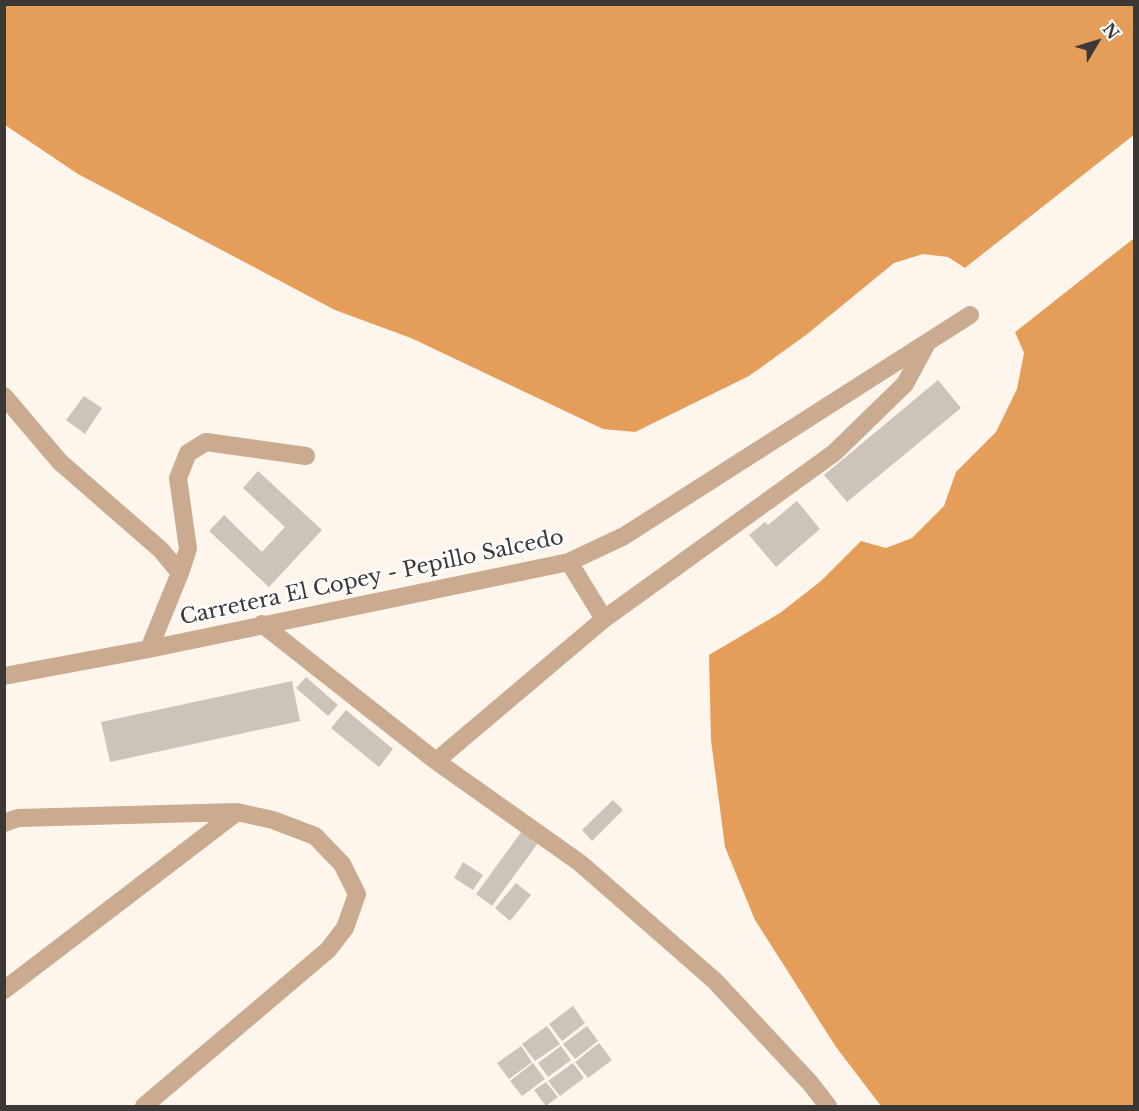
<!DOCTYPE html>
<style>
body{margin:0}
#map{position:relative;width:1139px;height:1111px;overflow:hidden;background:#fef5ed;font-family:"Libre Baskerville",serif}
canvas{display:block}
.frame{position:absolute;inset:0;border:6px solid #3c3835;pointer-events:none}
.north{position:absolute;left:1067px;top:12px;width:60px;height:60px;-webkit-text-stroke:4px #fff;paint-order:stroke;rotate:52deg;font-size:16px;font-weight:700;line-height:24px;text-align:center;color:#3c3835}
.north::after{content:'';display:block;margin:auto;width:21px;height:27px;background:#3c3835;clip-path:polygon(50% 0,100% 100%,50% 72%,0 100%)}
</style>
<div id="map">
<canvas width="1139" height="1111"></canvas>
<div class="frame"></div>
<div class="north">N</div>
</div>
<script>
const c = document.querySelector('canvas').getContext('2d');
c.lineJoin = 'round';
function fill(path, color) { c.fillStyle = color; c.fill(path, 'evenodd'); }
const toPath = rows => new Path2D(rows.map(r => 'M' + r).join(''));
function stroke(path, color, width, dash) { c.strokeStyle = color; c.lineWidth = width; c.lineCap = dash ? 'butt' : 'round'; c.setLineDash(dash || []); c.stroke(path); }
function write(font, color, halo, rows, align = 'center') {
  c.font = font + ' "Libre Baskerville",serif'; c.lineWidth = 4.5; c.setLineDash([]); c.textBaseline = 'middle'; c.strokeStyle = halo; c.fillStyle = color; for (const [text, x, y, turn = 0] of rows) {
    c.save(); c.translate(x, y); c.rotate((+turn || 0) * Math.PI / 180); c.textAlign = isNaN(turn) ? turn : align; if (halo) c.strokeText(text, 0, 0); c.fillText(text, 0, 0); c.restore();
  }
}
const water = toPath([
 [4,5,1134,5,1134,135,965,268,948,257,923,254,894,263,806,335,749,376,635,432,603,429,411,338,335,310,78,174,5,125],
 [1134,238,1134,1106,881,1106,836,1047,755,920,725,847,711,740,709,655,780,613,821,581,861,541,886,548,912,538,944,506,956,472,996,432,1017,389,1024,353,1015,332]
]);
const pier = toPath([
 [1134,135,1134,139,967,270,965,268],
 [1134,235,1134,238,1015,332,1013,329]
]);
const building = toPath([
 [938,380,961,408,847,502,824,475],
 [84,396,102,408,85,434,66,420],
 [258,471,322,530,269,587,209,531,224,515,262,552,285,527,243,488],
 [797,501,820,529,776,567,749,535,765,522,768,525],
 [306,677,338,705,328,716,296,688],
 [292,681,300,721,110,762,101,722],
 [346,710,393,749,379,767,331,728],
 [613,800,623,810,592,841,582,830],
 [522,831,538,843,492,906,476,894],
 [463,862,483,875,473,890,454,878],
 [516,883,531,895,510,921,495,908],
 [573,1006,585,1023,562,1041,549,1024],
 [547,1026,560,1044,535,1061,522,1044],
 [587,1026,598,1041,575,1059,563,1044],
 [599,1043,612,1060,588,1078,575,1062],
 [521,1046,532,1062,509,1079,497,1063],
 [561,1046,571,1060,548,1077,538,1063],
 [533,1063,545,1079,522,1096,510,1081],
 [573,1063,584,1078,560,1096,548,1081],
 [546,1082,558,1097,546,1106,534,1090]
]);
const minor = toPath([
 [4,396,60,462,161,550,180,573,149,649],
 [569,562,604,619],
 [180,573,188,549,178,478,188,453,206,442,306,456],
 [262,624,436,761,580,863,715,981,811,1084,828,1106],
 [4,676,149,649,569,562,624,536,970,315],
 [436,761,604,619,834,453,905,384,926,345],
 [4,823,18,818,237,812],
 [4,990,237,812,273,820,315,836,342,864,357,894,345,928,328,950,144,1106]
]);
const streetNames = [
 ["Carretera El Copey - Pepillo Salcedo",372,578,-12]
];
fill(water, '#e59e59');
fill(pier, '#fef5ed');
fill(building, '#ccc3bb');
stroke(minor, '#cbab8f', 18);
write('21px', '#3c3835', '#fff', streetNames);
</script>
